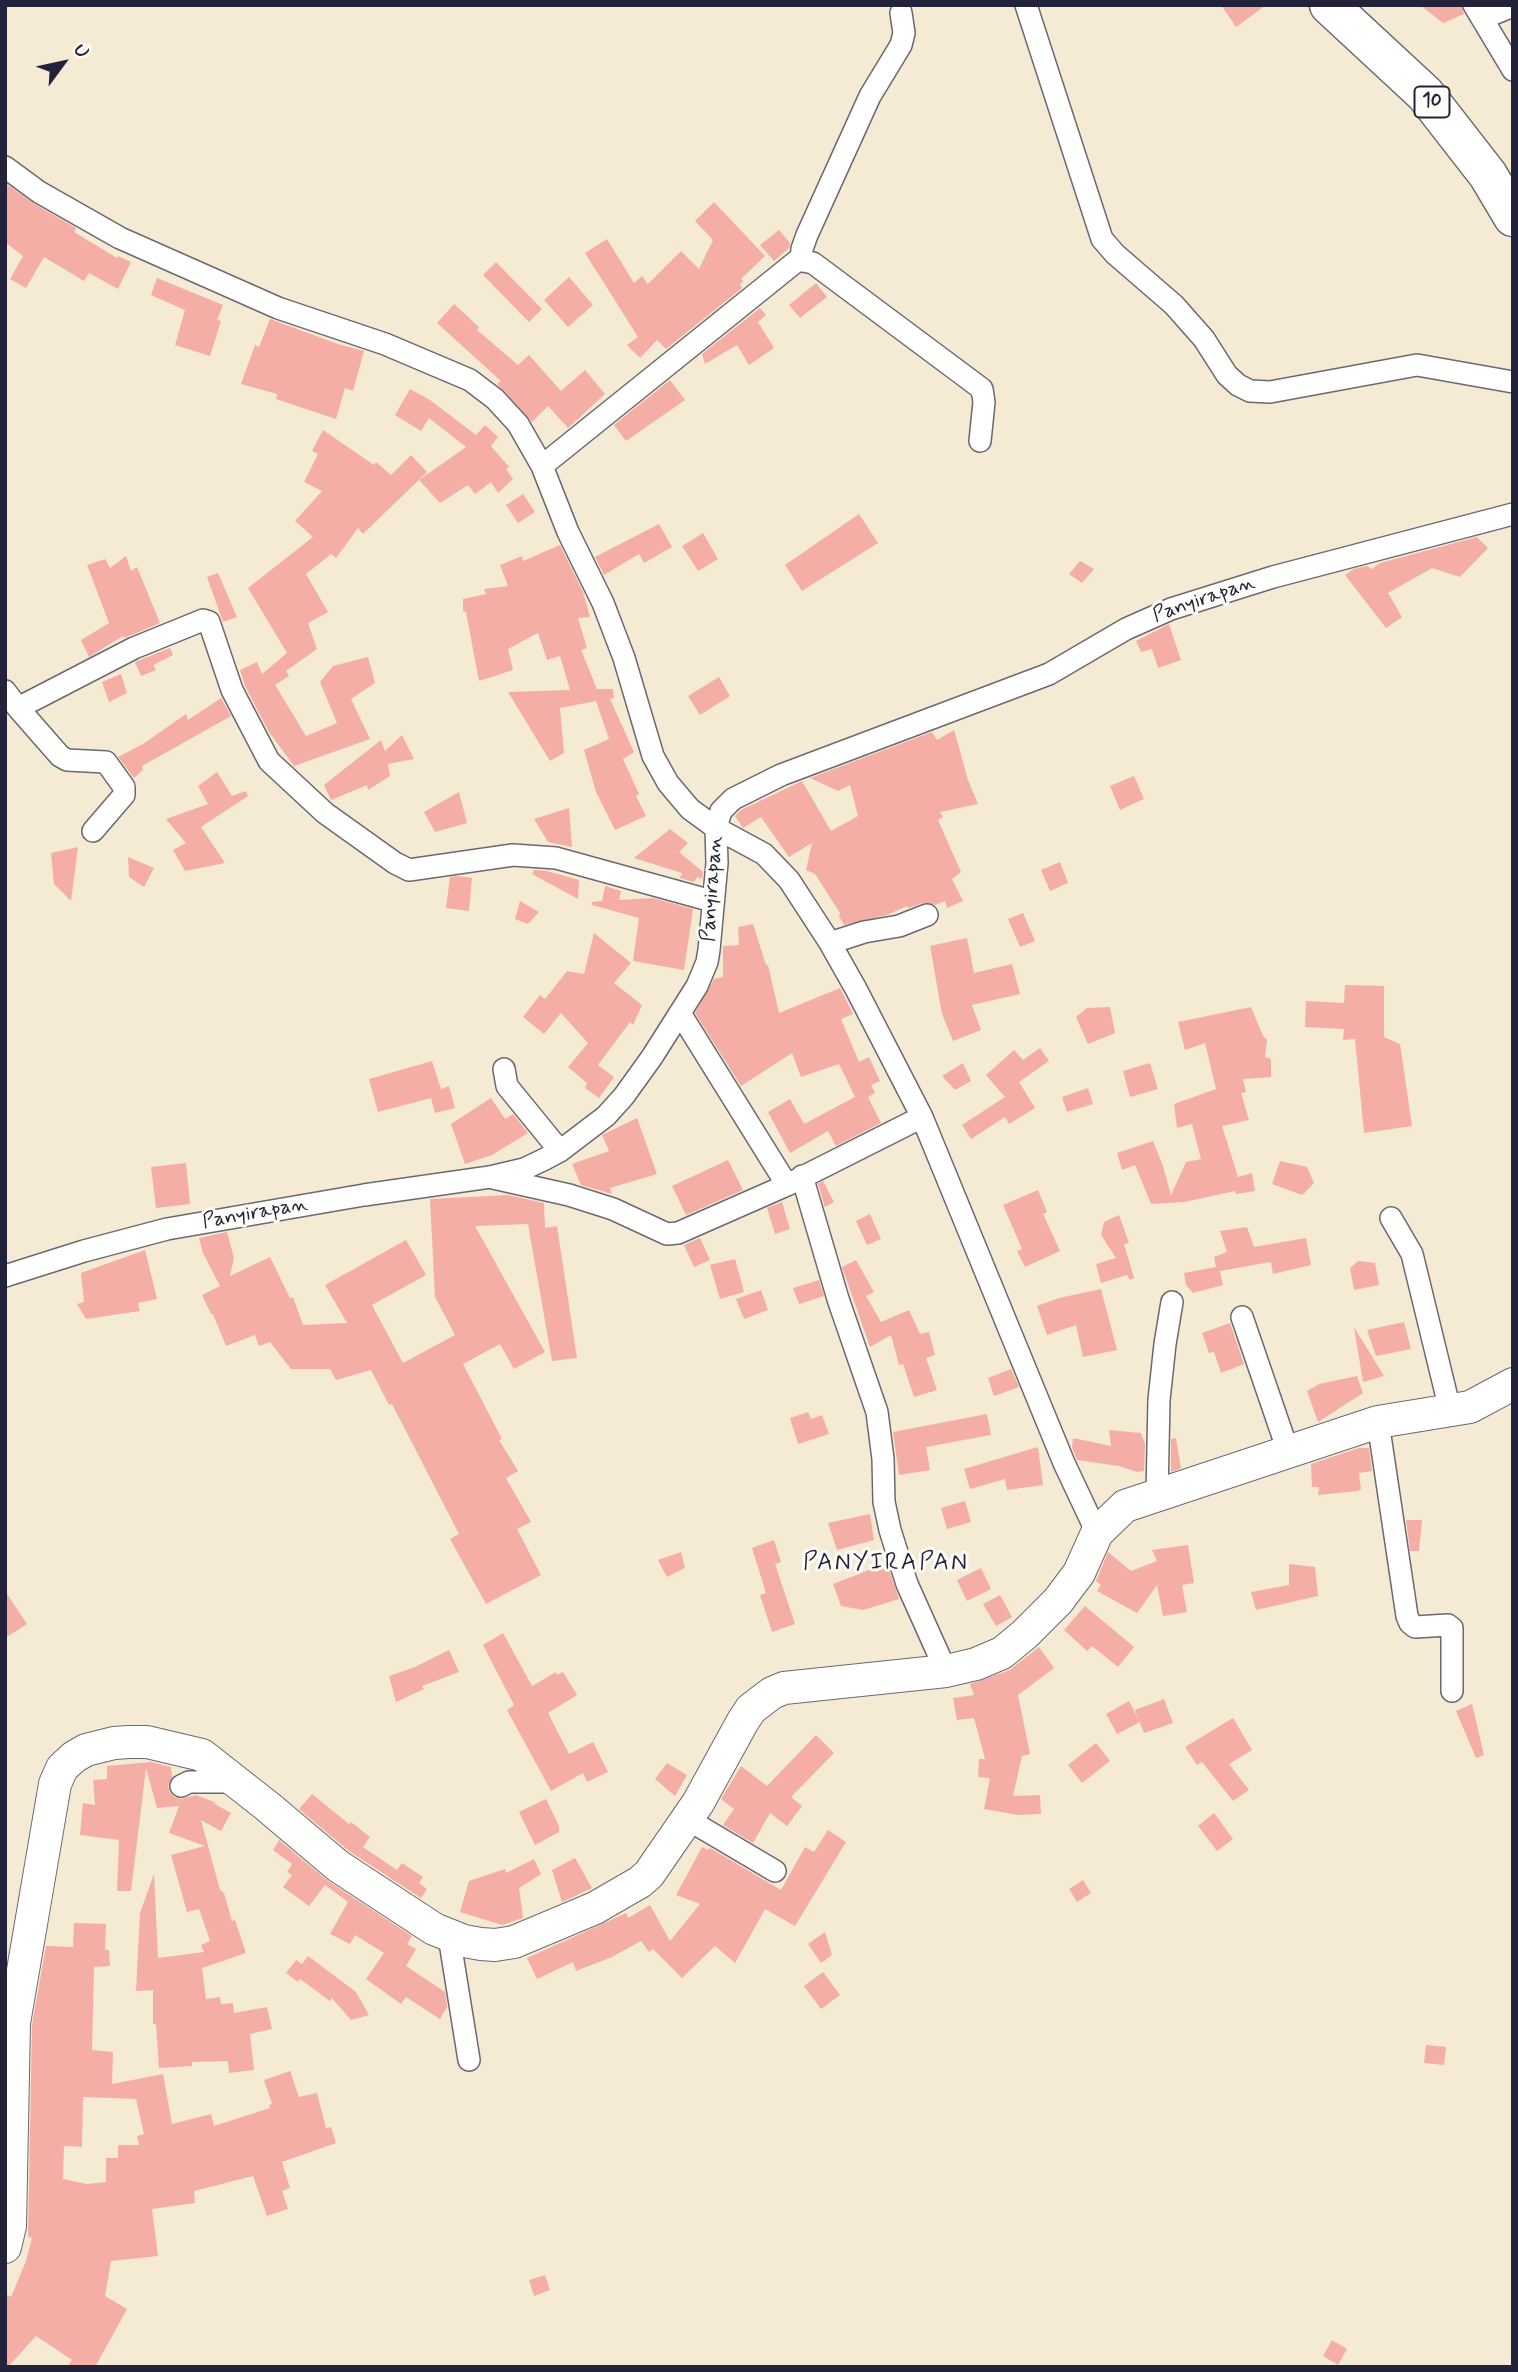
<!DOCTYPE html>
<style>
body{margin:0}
#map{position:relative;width:1518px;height:2372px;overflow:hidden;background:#f5ead3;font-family:Mynerve,sans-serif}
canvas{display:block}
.frame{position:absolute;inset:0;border:7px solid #22223b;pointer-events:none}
.north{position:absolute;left:28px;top:28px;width:70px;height:70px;-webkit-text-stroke:5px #fdfcf7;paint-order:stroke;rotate:57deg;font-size:19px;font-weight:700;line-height:28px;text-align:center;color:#22223b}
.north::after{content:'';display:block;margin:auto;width:24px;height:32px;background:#22223b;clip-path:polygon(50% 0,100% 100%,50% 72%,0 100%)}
</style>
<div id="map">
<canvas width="1518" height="2372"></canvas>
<div class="frame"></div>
<div class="north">U</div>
</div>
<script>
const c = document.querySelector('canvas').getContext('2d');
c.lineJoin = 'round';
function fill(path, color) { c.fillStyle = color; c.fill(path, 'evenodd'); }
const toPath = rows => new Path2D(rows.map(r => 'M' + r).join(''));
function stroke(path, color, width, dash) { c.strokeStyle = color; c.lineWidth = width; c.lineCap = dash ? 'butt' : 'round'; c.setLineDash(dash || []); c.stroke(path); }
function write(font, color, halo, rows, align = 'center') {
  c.font = font + ' Mynerve,sans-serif'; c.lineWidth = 6; c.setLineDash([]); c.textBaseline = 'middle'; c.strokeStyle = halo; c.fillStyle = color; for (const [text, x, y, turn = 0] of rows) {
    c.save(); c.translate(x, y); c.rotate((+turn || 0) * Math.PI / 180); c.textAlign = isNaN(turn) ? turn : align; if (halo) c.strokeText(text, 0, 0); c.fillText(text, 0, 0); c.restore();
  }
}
const building = toPath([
 [1221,5,1266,5,1236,27],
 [1420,5,1461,5,1464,14,1443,23],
 [5,183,33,203,76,228,74,232,117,258,118,256,131,262,118,289,89,273,84,281,44,257,26,288,10,279,23,256,5,242],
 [714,202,765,256,741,279,743,281,740,285,742,288,666,349,657,340,640,358,627,345,638,337,585,253,607,239,634,283,642,276,648,284,681,251,699,269,713,240,695,221],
 [779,230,790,243,789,248,774,261,760,245],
 [496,262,542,309,529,322,483,275],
 [569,277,593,305,568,327,544,300],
 [157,278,223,305,217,320,221,321,210,356,175,345,185,310,151,295],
 [816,283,827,297,800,318,789,305],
 [454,304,479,327,477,330,518,365,529,355,561,391,585,370,605,394,568,428,548,406,532,422,497,384,501,381,437,323],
 [760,308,766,315,758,322,774,348,749,365,737,345,705,364,702,354],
 [270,319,338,344,364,351,353,391,345,388,336,419,276,399,277,394,241,384,255,345,259,347],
 [670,380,685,400,626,441,614,425],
 [410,389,430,400,476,435,485,425,498,437,491,446,509,467,506,469,513,479,498,493,491,482,475,494,468,485,440,503,419,480,466,447,429,418,421,431,395,415],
 [323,430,374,465,376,462,391,475,411,455,427,472,363,534,358,528,336,558,331,554,306,574,328,612,308,623,317,649,286,671,289,676,275,685,306,736,337,723,320,682,333,666,368,657,375,683,351,699,370,739,294,766,269,732,245,686,240,670,257,662,262,674,287,653,248,588,313,537,295,521,322,491,304,482,318,454,312,451],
 [523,494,535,512,518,523,506,505],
 [859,514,878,543,802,591,785,565],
 [659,524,672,547,644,563,639,554,604,575,595,557],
 [703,533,718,559,698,571,682,546],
 [1477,537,1488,548,1460,577,1432,568,1388,593,1402,617,1386,628,1345,575,1354,569,1367,566,1372,569,1380,563],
 [560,545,583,592,590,617,578,618,587,648,581,650,597,689,613,689,614,698,610,699,634,752,623,759,639,794,636,796,646,816,615,830,596,792,584,750,609,739,596,701,560,708,564,753,550,761,508,692,570,690,560,656,547,660,538,633,508,649,513,670,479,681,466,612,463,611,463,599,486,594,484,589,508,586,500,565,522,556,523,561],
 [126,556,131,571,137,567,160,623,124,638,123,636,89,657,81,640,109,623,87,565,105,559,110,568],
 [1080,561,1094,569,1082,583,1069,574],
 [218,573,237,617,223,622,207,577],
 [1169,624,1181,660,1158,668,1152,649,1141,652,1136,641],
 [170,648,173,655,153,665,156,670,141,676,135,662],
 [121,674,127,693,109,702,102,682],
 [719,677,730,696,700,715,688,696],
 [221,698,231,716,142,766,143,770,134,778,118,757,143,744,186,714,188,720],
 [954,730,968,780,978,804,940,812,943,817,938,820,961,872,952,879,963,901,947,908,945,901,935,905,923,903,908,908,907,906,887,915,844,925,839,916,840,913,815,874,806,870,812,843,789,857,761,817,743,828,735,816,741,810,802,781,831,831,858,816,850,785,838,791,810,778,932,732,937,740],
 [402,735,414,759,388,764,390,776,368,790,367,785,331,800,324,785,381,740,385,751],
 [217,772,232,796,246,791,248,796,201,827,225,863,185,871,173,850,186,843,166,819,208,804,198,786],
 [1134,776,1144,799,1120,810,1110,786],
 [459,792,467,823,435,832,424,812],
 [569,808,572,847,548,842,534,819],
 [670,829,688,843,679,852,703,872,702,879,697,877,694,882,680,878,682,873,634,858],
 [78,847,71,901,54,884,51,853],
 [128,857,154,868,144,887,129,877],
 [1060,862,1068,883,1050,891,1041,870],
 [534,870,547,871,579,880,578,899,532,874],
 [458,876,472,878,469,911,446,908,450,877],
 [605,886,621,891,619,900,653,898,693,909,684,970,633,961,639,918,592,905,592,902,602,901],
 [520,901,539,912,528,924,515,919],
 [1023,913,1035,941,1020,947,1008,919],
 [753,924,766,965,768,965,779,1013,840,988,853,1014,841,1019,859,1062,869,1057,880,1081,871,1085,875,1093,868,1097,881,1123,836,1146,828,1131,790,1153,768,1112,790,1099,804,1124,855,1097,839,1064,801,1077,792,1053,741,1086,695,1013,714,979,723,977,723,946,739,945,738,927],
 [594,933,631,963,614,983,642,1005,633,1025,630,1022,598,1065,614,1077,599,1098,585,1088,587,1083,568,1067,588,1043,561,1013,544,1034,523,1017,540,995,545,999,567,971,584,974],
 [967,938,974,973,1012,964,1020,994,972,1005,981,1030,953,1041,942,1014,930,946],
 [1345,985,1384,986,1384,1037,1400,1044,1412,1126,1364,1133,1355,1039,1343,1040,1344,1029,1305,1027,1306,1001,1344,1003],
 [1110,1007,1115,1033,1088,1044,1076,1017,1087,1008],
 [1251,1007,1263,1036,1267,1040,1265,1057,1271,1059,1271,1077,1243,1079,1246,1092,1241,1093,1249,1120,1222,1126,1238,1177,1252,1173,1255,1191,1236,1194,1235,1191,1184,1202,1151,1204,1135,1165,1122,1170,1117,1153,1153,1141,1163,1166,1171,1195,1186,1162,1201,1159,1192,1124,1177,1128,1174,1104,1216,1089,1205,1043,1185,1050,1178,1022],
 [1040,1048,1049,1061,1019,1082,1035,1108,1009,1124,1005,1117,971,1139,962,1125,1005,1097,986,1075,1014,1050,1023,1060],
 [432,1061,441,1089,449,1086,455,1108,435,1113,431,1098,378,1112,369,1079],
 [963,1063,971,1081,955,1090,942,1076],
 [1150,1063,1158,1089,1130,1097,1123,1071],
 [1088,1088,1093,1104,1067,1112,1062,1097],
 [491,1098,505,1119,513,1114,528,1133,492,1155,465,1164,451,1124],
 [637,1118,657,1174,610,1188,612,1194,581,1185,572,1164,609,1151,602,1135],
 [728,1160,743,1190,686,1215,672,1186],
 [1280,1161,1307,1167,1314,1183,1302,1195,1272,1184],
 [186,1163,190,1204,156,1208,151,1167],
 [823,1181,834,1202,825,1207,818,1184],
 [1038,1190,1047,1212,1043,1214,1060,1251,1025,1267,1017,1251,1022,1249,1003,1205],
 [508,1195,544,1203,545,1228,557,1226,577,1358,552,1361,528,1224,475,1226,545,1352,514,1369,500,1344,463,1364,502,1439,499,1440,518,1471,506,1478,531,1522,517,1529,541,1575,486,1604,450,1539,459,1534,392,1404,389,1405,371,1370,336,1380,330,1369,291,1369,270,1342,259,1346,255,1335,226,1346,213,1314,211,1314,202,1295,220,1286,203,1253,199,1238,227,1232,234,1258,230,1276,270,1257,290,1298,293,1297,303,1325,347,1323,325,1285,406,1240,426,1275,372,1305,403,1363,455,1335,435,1297,430,1199],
 [782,1202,790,1229,775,1234,767,1208],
 [870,1214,881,1239,867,1245,856,1221],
 [1119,1215,1129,1243,1124,1244,1134,1278,1130,1280,1127,1275,1101,1283,1096,1264,1116,1258,1101,1235,1104,1222],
 [1247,1227,1254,1247,1306,1238,1311,1265,1273,1274,1271,1262,1220,1271,1223,1285,1193,1293,1186,1285,1184,1273,1216,1267,1214,1257,1227,1252,1220,1231],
 [700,1238,710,1260,694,1267,684,1245],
 [145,1250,157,1299,138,1303,140,1311,86,1319,77,1304,84,1302,81,1273],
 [735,1259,744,1292,720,1299,710,1265],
 [856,1260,874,1292,866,1296,881,1322,909,1310,920,1334,929,1332,935,1355,926,1358,937,1390,914,1397,903,1364,899,1365,891,1335,870,1347,842,1267],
 [1358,1261,1375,1263,1379,1285,1354,1290,1350,1268],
 [819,1280,824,1296,799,1304,793,1288],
 [1101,1289,1117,1350,1083,1357,1076,1325,1047,1335,1037,1306,1059,1298],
 [761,1290,768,1310,744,1319,736,1299],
 [1404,1322,1411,1349,1376,1356,1367,1330],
 [1230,1323,1244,1364,1221,1373,1214,1352,1209,1353,1202,1333],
 [1354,1327,1384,1376,1363,1382],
 [1011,1369,1019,1387,994,1396,988,1378],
 [1357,1376,1363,1393,1318,1422,1307,1391,1319,1384],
 [808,1412,811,1419,822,1415,829,1434,798,1444,790,1418],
 [987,1414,991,1435,926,1447,930,1470,899,1475,893,1432],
 [1109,1430,1141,1433,1145,1444,1144,1471,1137,1472,1119,1466,1077,1460,1072,1447,1073,1438,1111,1446],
 [1176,1438,1181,1468,1171,1472,1171,1439],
 [1038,1447,1043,1485,1007,1490,1005,1479,970,1489,964,1469],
 [1359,1448,1369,1448,1372,1471,1359,1473,1361,1489,1358,1491,1318,1495,1319,1487,1312,1487,1311,1464],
 [965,1501,971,1522,947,1529,941,1508],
 [870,1514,874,1540,837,1550,828,1523],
 [1406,1520,1422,1520,1419,1551,1410,1551],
 [774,1540,781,1562,775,1564,795,1624,772,1632,760,1595,766,1593,752,1548],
 [1188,1545,1194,1583,1182,1585,1187,1612,1163,1616,1157,1585,1137,1613,1097,1591,1101,1585,1096,1581,1108,1552,1131,1571,1157,1561,1152,1550],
 [681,1552,685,1568,667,1577,658,1560],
 [887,1563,899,1599,863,1610,841,1606,833,1584],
 [1289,1564,1315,1567,1318,1596,1256,1610,1251,1592,1289,1585],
 [981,1568,991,1589,967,1601,957,1580],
 [5,1591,27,1624,5,1638],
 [1000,1595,1012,1617,996,1626,983,1604],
 [1085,1606,1134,1647,1118,1667,1092,1646,1087,1651,1064,1630],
 [503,1633,532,1686,556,1672,557,1675,563,1672,577,1695,548,1713,569,1754,593,1742,608,1772,587,1782,583,1773,551,1791,507,1710,514,1705,483,1645],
 [1039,1647,1054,1668,1018,1695,1030,1754,1022,1756,1013,1796,1040,1795,1041,1814,1019,1815,984,1809,990,1778,978,1777,979,1759,985,1759,974,1718,957,1720,953,1698,974,1695,970,1684,1010,1670],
 [449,1650,459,1672,422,1686,424,1689,396,1702,389,1676,415,1667],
 [1164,1699,1173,1723,1144,1733,1135,1710],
 [1129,1701,1140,1722,1117,1734,1106,1714],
 [1472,1704,1484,1755,1476,1758,1456,1711],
 [1233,1718,1252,1750,1229,1764,1249,1790,1233,1801,1202,1762,1197,1765,1185,1747],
 [816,1735,834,1753,791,1797,802,1806,787,1826,770,1813,753,1843,723,1825,734,1809,721,1799,741,1766,767,1786],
 [1096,1743,1110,1761,1082,1783,1068,1765],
 [151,1762,171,1767,172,1777,168,1786,170,1792,174,1797,181,1799,196,1795,217,1803,213,1803,231,1813,221,1831,201,1820,220,1890,224,1893,232,1921,235,1920,246,1953,202,1968,206,1999,220,1997,221,2004,233,2003,234,2013,267,2007,272,2029,250,2034,254,2070,229,2073,228,2061,192,2062,192,2066,159,2068,156,2024,153,2024,153,1990,136,1991,140,1913,154,1874,158,1958,204,1952,201,1945,210,1941,199,1909,187,1912,171,1855,205,1846,169,1833,179,1806,157,1808,146,1768,131,1891,117,1891,119,1840,80,1835,83,1803,95,1805,93,1780,107,1779,107,1766],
 [667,1763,687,1775,675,1796,655,1779],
 [312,1794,349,1824,351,1822,370,1837,363,1847,397,1870,402,1863,423,1877,419,1883,427,1889,421,1898,349,1851,299,1809],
 [546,1799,559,1826,559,1832,535,1845,519,1812],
 [1214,1813,1233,1839,1217,1851,1198,1826],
 [828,1830,846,1842,795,1926,765,1909,735,1963,715,1946,682,1978,653,1949,649,1952,641,1941,612,1957,576,1971,573,1962,537,1979,527,1958,626,1913,628,1918,650,1905,670,1941,700,1904,676,1895,702,1847,708,1850,710,1848,781,1890,805,1847,814,1852],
 [279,1840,328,1881,412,1936,407,1944,416,1949,406,1966,445,1992,447,2007,440,2019,406,1997,401,2004,366,1979,384,1953,355,1935,350,1944,330,1934,348,1902,325,1885,309,1906,283,1887,292,1875,287,1872,292,1864,273,1850],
 [575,1858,592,1888,562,1902,552,1870],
 [534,1859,541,1874,519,1888,523,1918,502,1925,460,1912,469,1881,505,1869,506,1873],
 [1083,1880,1091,1893,1077,1902,1069,1889],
 [74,1923,106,1924,105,1950,109,1950,110,1966,94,1967,92,2050,113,2052,112,2084,163,2074,172,2124,211,2114,214,2126,270,2108,269,2105,272,2104,264,2080,290,2071,299,2097,317,2093,326,2128,331,2127,336,2143,282,2162,290,2188,282,2191,288,2209,267,2216,253,2176,194,2191,195,2203,152,2209,158,2256,111,2261,105,2296,127,2309,95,2367,67,2367,72,2360,36,2336,8,2367,5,2367,5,2294,11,2297,26,2261,32,2238,28,2237,32,2025,46,1946,73,1947],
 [83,2097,136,2099,144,2134,137,2136,139,2145,118,2145,118,2158,106,2158,106,2182,87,2184,63,2179,64,2146,82,2147],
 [825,1932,832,1955,821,1963,808,1944],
 [308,1956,356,1992,369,2015,351,2020,332,1998,330,2001,300,1979,298,1982,286,1973,296,1960,302,1964],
 [823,1972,840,1995,821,2009,804,1986],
 [1426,2045,1446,2047,1444,2065,1424,2063],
 [545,2275,550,2290,534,2296,529,2280],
 [1332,2340,1347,2349,1338,2365,1323,2356]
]);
const street = toPath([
 [1026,5,1102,239,1115,254,1174,305,1204,339,1227,375,1238,385,1250,391,1270,392,1417,365,1513,382],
 [1474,5,1513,70],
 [1483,18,1513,6],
 [5,167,39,192,120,238,278,308,385,344,470,380,495,399,518,424,542,466,568,532,603,603,624,658,653,756,668,783,690,809,716,828,764,854,789,880,830,943,856,989,922,1117,1064,1463,1097,1533],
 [801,261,802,249,807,235,870,96,901,45,904,33,901,13],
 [542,466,798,260,813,263,982,389,984,402,980,441],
 [5,691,18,708,134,648,203,620,209,622,232,690,269,761,325,813,395,863,409,870,513,855,556,858,712,901],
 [18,708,60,756,67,760,106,762,124,787,124,795,93,831],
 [830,943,864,932,899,926,927,915],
 [680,1013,787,1185,922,1117],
 [504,1069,507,1086,560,1151],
 [802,1176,838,1299,877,1412,883,1459,884,1502,890,1530,907,1584,946,1671],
 [493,1178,569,1195,613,1209,667,1234,678,1233,787,1185],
 [1391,1218,1412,1254,1450,1410],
 [5,1276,84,1251,167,1229,364,1195,490,1177,524,1169,545,1159,560,1151,606,1116,624,1096,652,1057,697,986,707,962,709,950,717,863,716,828,721,811,733,799,781,775,1049,674,1126,629,1171,609,1273,577,1513,514],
 [1242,1317,1288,1451],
 [1378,1422,1407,1616,1410,1623,1415,1627,1448,1625,1452,1628,1452,1691],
 [1157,1494,1159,1400,1165,1344,1172,1302],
 [181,1786,189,1782,234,1782],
 [687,1819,775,1871],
 [449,1936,469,2060]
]);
const secondary = toPath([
 [5,2247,10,2226,14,2023,55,1784,62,1768,74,1757,86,1750,114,1743,129,1742,147,1742,202,1755,267,1806,338,1866,434,1929,464,1941,481,1944,495,1945,514,1942,595,1908,640,1882,649,1874,698,1803,743,1721,751,1709,772,1693,784,1688,946,1671,976,1664,1002,1653,1025,1634,1058,1601,1079,1573,1097,1533,1125,1506,1378,1422,1470,1407,1513,1384]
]);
const highway = toPath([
 [1329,5,1425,94,1488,175,1513,217]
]);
const shields = [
 [1432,102,35]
];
const shieldNames = [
 ["10",1432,102]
];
const streetNames = [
 ["Panyirapan",1204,600,-19],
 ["Panyirapan",713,889,-86],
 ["Panyirapan",255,1214,-10]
];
const quarterNames = [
 ["PANYIRAPAN",886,1564]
];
fill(building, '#f5aea6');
stroke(street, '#6c6870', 24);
stroke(secondary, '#6c6870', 34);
stroke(highway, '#6c6870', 41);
stroke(street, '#fff', 21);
stroke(secondary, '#fff', 32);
stroke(highway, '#fff', 38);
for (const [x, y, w] of shields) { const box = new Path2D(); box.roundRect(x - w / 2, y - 15.5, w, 31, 5); c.fillStyle = '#fdfcf7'; c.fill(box); stroke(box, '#22223b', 2); }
write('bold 19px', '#22223b', null, shieldNames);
write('21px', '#22223b', '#fdfcf7', streetNames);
c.letterSpacing = '2px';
write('24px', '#22223b', '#fdfcf7', quarterNames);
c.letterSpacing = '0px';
</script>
